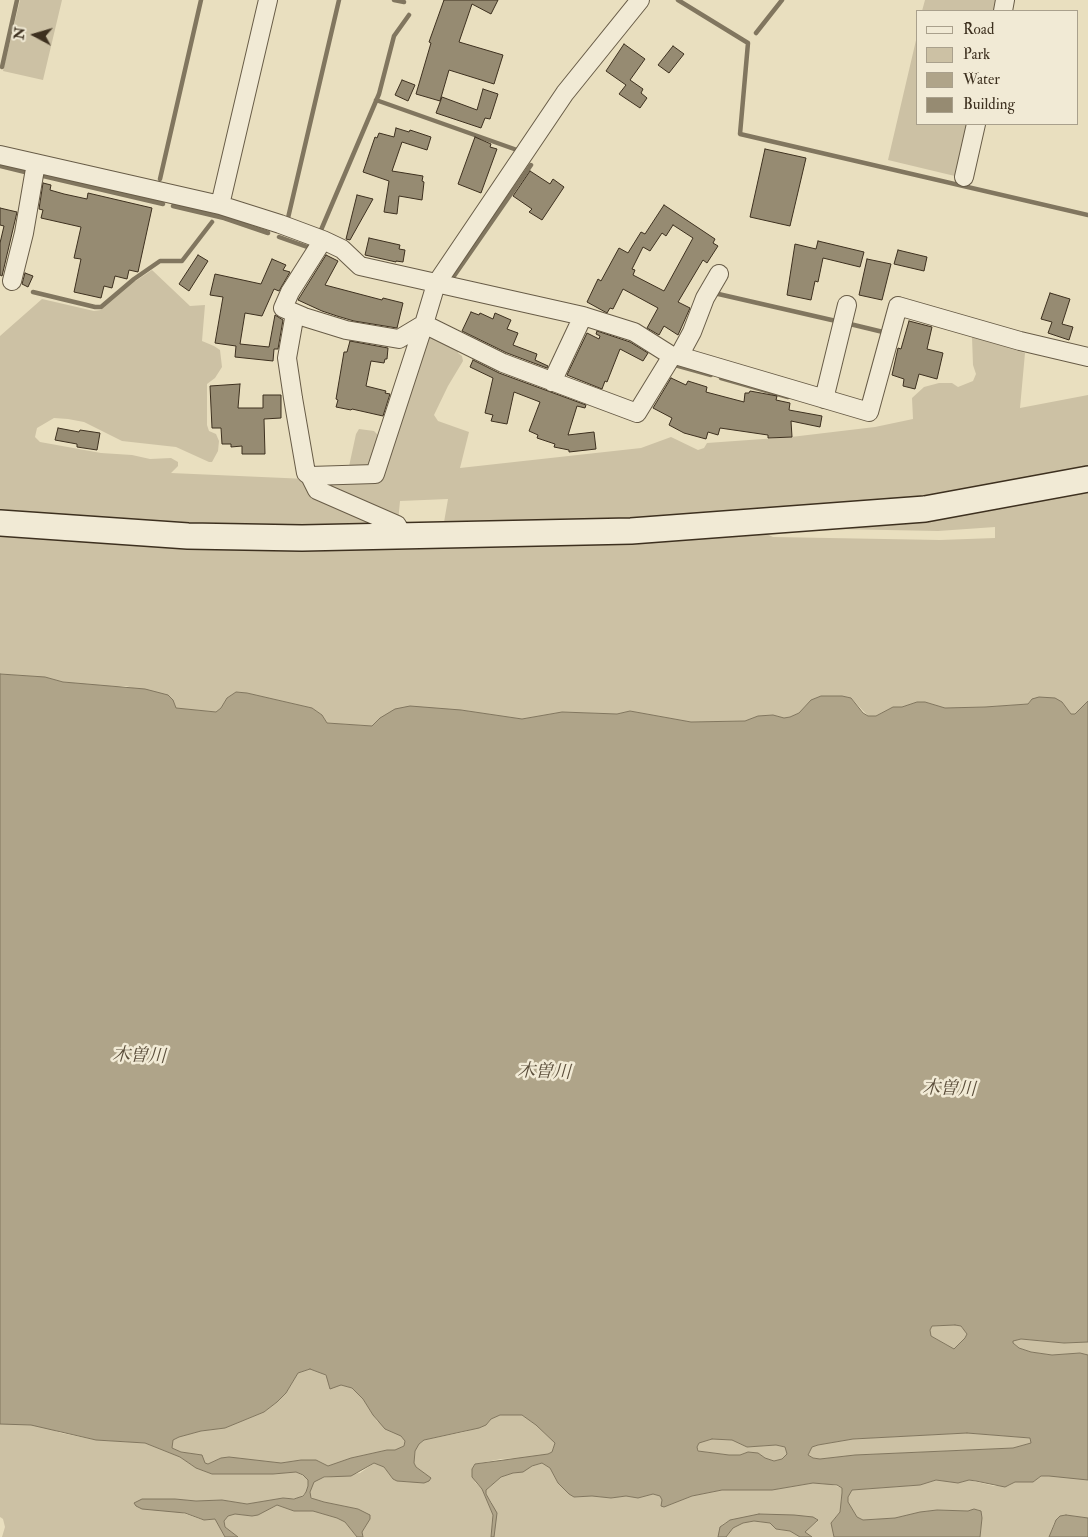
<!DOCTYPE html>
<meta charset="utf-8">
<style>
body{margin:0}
#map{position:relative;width:1088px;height:1537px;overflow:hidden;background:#e9dfbf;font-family:"IM FELL Double Pica",serif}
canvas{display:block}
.legend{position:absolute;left:916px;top:10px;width:162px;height:115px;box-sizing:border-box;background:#f1ead5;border:1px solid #a9a08c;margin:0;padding:6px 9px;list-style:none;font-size:15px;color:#3d301f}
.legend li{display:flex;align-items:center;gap:10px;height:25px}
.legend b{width:25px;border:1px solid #a9a08c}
.north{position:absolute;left:10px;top:10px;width:50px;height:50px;-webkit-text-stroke:4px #f1ead5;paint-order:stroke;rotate:276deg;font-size:14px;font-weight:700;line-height:20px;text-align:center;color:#3d301f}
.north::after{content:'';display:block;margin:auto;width:18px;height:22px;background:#3d301f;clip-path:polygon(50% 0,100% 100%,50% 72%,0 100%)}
</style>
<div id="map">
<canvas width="1088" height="1537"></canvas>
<ul class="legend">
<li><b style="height:6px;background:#f1ead5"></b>Road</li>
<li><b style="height:14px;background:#ccc1a4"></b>Park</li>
<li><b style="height:14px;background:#afa489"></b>Water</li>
<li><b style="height:14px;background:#968b72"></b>Building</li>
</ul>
<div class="north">N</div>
</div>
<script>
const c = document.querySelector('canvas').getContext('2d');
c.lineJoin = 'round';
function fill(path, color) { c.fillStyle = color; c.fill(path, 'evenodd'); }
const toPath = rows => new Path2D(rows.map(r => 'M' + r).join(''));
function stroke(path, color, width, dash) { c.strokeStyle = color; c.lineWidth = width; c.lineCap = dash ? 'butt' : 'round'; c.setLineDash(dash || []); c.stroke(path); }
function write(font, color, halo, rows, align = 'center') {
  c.font = font + ' "IM FELL Double Pica","Noto Serif JP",serif'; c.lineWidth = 5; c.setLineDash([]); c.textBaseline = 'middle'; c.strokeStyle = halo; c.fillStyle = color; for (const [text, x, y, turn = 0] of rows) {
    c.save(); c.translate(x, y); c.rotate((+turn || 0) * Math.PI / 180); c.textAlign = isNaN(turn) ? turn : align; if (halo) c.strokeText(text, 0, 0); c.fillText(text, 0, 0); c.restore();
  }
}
const green = toPath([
 [20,0,62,0,43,80,3,71],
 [925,0,1000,0,998,11,922,11],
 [917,36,917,124,971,124,959,177,888,160],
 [152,270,190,306,205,305,202,341,214,346,220,350,222,367,215,378,207,384,207,425,209,431,216,434,219,441,218,451,212,462,209,462,176,447,122,441,84,422,68,419,54,418,37,428,35,437,40,442,101,453,132,455,150,459,171,458,178,462,178,466,171,473,307,479,394,527,275,531,0,516,0,336,42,299,94,311,101,310,134,282],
 [426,330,460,346,458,353,462,356,463,361,448,386,434,415,438,421,469,432,460,468,641,448,671,437,698,450,704,448,707,443,791,437,875,427,913,419,912,398,924,387,939,383,952,383,958,387,973,381,976,374,973,365,972,337,1025,353,1020,408,1088,395,1088,472,932,500,784,515,443,528,448,499,400,501,398,522,320,488,320,479,379,477],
 [359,429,374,431,379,436,371,470,348,471,356,434],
 [1088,486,1088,701,1075,714,1071,714,1062,702,1032,699,1028,704,985,707,945,708,925,702,917,702,902,707,893,707,876,716,868,716,851,698,842,696,821,696,811,700,799,713,790,717,784,718,773,715,758,716,745,721,691,722,630,711,617,714,562,712,522,719,461,710,380,718,372,726,327,723,322,715,312,708,247,693,236,692,227,698,221,708,216,712,176,708,173,700,126,686,111,687,63,682,45,677,0,674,0,528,758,530,773,537,940,540,995,538,995,527,938,531,786,528],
 [955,1325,961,1326,967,1334,965,1338,954,1349,931,1336,930,1330,932,1326],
 [1021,1339,1064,1343,1088,1342,1088,1355,1080,1353,1052,1355,1031,1352,1019,1348,1013,1343,1013,1341],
 [310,1369,323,1373,328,1378,341,1385,352,1388,363,1399,377,1421,401,1435,405,1441,404,1446,395,1450,387,1450,351,1458,328,1466,316,1460,301,1460,281,1463,229,1457,221,1458,208,1464,205,1463,201,1455,181,1452,172,1448,173,1440,179,1437,201,1431,225,1428,264,1412,277,1402,286,1393,298,1373],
 [500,1415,522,1415,536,1425,555,1443,552,1452,548,1454,524,1458,501,1459,475,1464,472,1469,475,1482,482,1489,493,1515,491,1537,363,1537,362,1532,367,1524,358,1509,324,1502,314,1499,310,1496,311,1484,316,1479,360,1473,374,1463,384,1467,393,1479,403,1482,428,1481,430,1478,416,1467,414,1463,415,1451,419,1444,424,1440,464,1432,486,1425,491,1419],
 [17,1423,42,1426,61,1433,96,1440,145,1443,180,1457,196,1468,212,1474,273,1474,296,1472,305,1477,308,1480,308,1486,306,1492,299,1498,283,1498,247,1504,222,1500,196,1501,175,1499,142,1499,203,1520,215,1519,225,1537,2,1537,5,1527,3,1519,0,1517,0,1424],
 [967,1433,1030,1438,1031,1443,1013,1448,855,1455,820,1459,813,1458,808,1455,812,1447,818,1445,853,1439],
 [712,1439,732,1440,747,1447,776,1445,785,1447,787,1454,782,1459,774,1461,765,1458,758,1453,748,1452,740,1455,729,1455,699,1451,697,1447,699,1443],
 [542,1463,550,1468,558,1483,574,1497,592,1496,611,1498,626,1496,638,1498,653,1494,660,1496,662,1500,662,1504,667,1506,692,1496,722,1490,772,1490,813,1483,829,1484,843,1488,840,1512,833,1520,834,1537,812,1537,806,1535,805,1532,806,1530,817,1522,817,1519,815,1518,783,1515,730,1520,723,1524,718,1537,494,1537,492,1503,486,1494,486,1490,501,1477],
 [1056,1475,1088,1480,1088,1518,1066,1515,1060,1516,1054,1523,1049,1537,980,1537,982,1517,981,1511,975,1509,968,1511,937,1510,920,1512,895,1518,863,1520,857,1517,848,1502,848,1497,851,1490,920,1485,936,1480,958,1483,969,1480,994,1486,1008,1486,1015,1482,1033,1482,1041,1476],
 [277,1505,294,1511,313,1511,337,1518,345,1522,357,1537,238,1537,225,1527,224,1520,228,1516,235,1514,252,1516,258,1515],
 [754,1521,770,1523,776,1529,790,1531,800,1537,726,1537,733,1528,742,1523]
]);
const water = toPath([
 [0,674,45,677,63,682,145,689,168,695,173,700,176,708,216,712,221,708,227,698,236,692,247,693,312,708,322,715,327,723,372,726,380,718,395,709,410,706,461,710,522,719,562,712,617,714,630,711,691,722,745,721,758,716,773,715,784,718,790,717,799,713,811,700,821,696,842,696,851,698,863,713,868,716,876,716,893,707,902,707,917,702,925,702,945,708,985,707,1028,704,1032,699,1039,697,1055,698,1062,702,1071,714,1075,714,1088,701,1088,1342,1064,1343,1021,1339,1013,1341,1013,1343,1019,1348,1031,1352,1052,1355,1080,1353,1088,1355,1088,1480,1049,1476,1041,1476,1033,1482,1015,1482,1005,1487,976,1481,969,1480,958,1483,936,1480,920,1485,852,1490,848,1497,848,1502,857,1517,863,1520,895,1518,920,1512,937,1510,968,1511,974,1509,981,1511,982,1518,980,1537,834,1537,831,1523,840,1512,842,1493,842,1488,837,1485,813,1483,772,1490,722,1490,692,1496,664,1507,661,1506,662,1500,660,1496,653,1494,638,1498,626,1496,611,1498,592,1496,574,1497,569,1494,558,1483,550,1468,542,1463,532,1466,523,1472,513,1473,501,1477,486,1490,486,1494,497,1513,494,1537,491,1537,493,1515,482,1489,472,1477,472,1469,475,1464,548,1454,552,1452,555,1443,536,1425,522,1415,500,1415,491,1419,486,1425,479,1428,424,1440,419,1444,415,1451,414,1463,416,1467,431,1478,429,1481,424,1483,397,1481,393,1479,384,1467,374,1463,351,1476,324,1477,314,1482,310,1492,311,1498,324,1502,358,1509,370,1515,370,1519,362,1532,363,1537,357,1537,345,1522,337,1518,313,1511,294,1511,277,1505,258,1515,252,1516,235,1514,228,1516,224,1521,225,1527,238,1537,225,1537,215,1519,204,1520,185,1513,142,1509,136,1506,134,1503,142,1499,175,1499,196,1501,222,1500,247,1504,283,1498,294,1499,303,1496,306,1492,308,1486,308,1480,303,1475,296,1472,273,1474,212,1474,196,1468,180,1457,145,1443,96,1440,31,1425,0,1424,0,674],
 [955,1325,961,1326,967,1334,965,1338,954,1349,931,1336,930,1330,932,1326,955,1325],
 [310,1369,326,1375,330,1389,341,1385,352,1388,363,1399,373,1415,385,1429,401,1436,405,1441,404,1446,395,1450,387,1450,351,1458,328,1466,316,1460,301,1460,281,1463,229,1457,221,1458,208,1464,205,1463,202,1455,181,1452,172,1448,173,1440,179,1437,201,1431,225,1428,264,1412,277,1402,286,1393,298,1373,310,1369],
 [967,1433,1030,1438,1031,1443,1013,1448,855,1455,820,1459,813,1458,808,1455,812,1447,818,1445,853,1439,967,1433],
 [712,1439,732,1440,747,1447,776,1445,785,1447,787,1454,782,1459,774,1461,765,1458,758,1453,748,1452,740,1455,729,1455,698,1451,697,1447,699,1443,712,1439],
 [759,1514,794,1515,813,1517,818,1520,805,1532,812,1537,800,1537,790,1531,776,1529,770,1523,754,1521,743,1523,733,1528,726,1537,718,1537,720,1527,730,1520,759,1514],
 [1066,1515,1088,1518,1088,1537,1049,1537,1056,1520,1060,1516,1066,1515]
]);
const stream = toPath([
 [394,0,404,2],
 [678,0,748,43,740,134,1088,215],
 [756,33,782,0],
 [2,67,17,0],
 [376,100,517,150],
 [0,166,25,172],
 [39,175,163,204],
 [160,179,201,0],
 [173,206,224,218,268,233],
 [288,218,339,0],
 [321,230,379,94,394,36,409,15],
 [279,237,310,248],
 [454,276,531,165],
 [33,292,95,307,101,307,134,279,160,261,182,261,212,222],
 [713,296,714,293,836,321],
 [850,324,883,332],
 [675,365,711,375],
 [721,378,788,397]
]);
const building = toPath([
 [444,0,498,0,491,14,472,4,459,42,503,55,494,84,449,70,440,101,416,94,431,43,429,42,444,0],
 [624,44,645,59,630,80,643,89,641,93,647,98,640,108,619,94,626,85,606,71,624,44],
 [673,46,684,54,669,73,658,65,673,46],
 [402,80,415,85,408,101,395,95,402,80],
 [483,89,498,94,490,119,485,118,481,128,436,113,442,97,477,110,483,89],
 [396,128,409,132,410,130,431,137,427,150,402,142,392,171,423,176,422,181,424,182,422,200,399,196,397,214,384,212,389,181,363,172,375,137,377,138,379,133,394,137,396,128],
 [475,137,491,144,490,147,497,149,481,193,458,184,475,137],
 [765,149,806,158,790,226,750,217,765,149],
 [530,171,550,184,553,179,564,187,542,220,529,212,532,209,513,196,530,171],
 [43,183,51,185,50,190,64,194,87,199,88,193,152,208,138,272,129,270,127,279,115,276,112,288,104,286,101,298,74,292,81,259,74,258,81,227,41,218,43,210,39,209,43,183],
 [357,195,373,199,350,240,346,239,357,195],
 [664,205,715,239,713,243,718,246,707,263,703,260,678,302,690,308,678,335,664,326,659,335,647,328,658,308,623,289,613,309,610,308,607,313,587,302,598,279,601,281,619,248,628,253,641,232,645,234,664,205],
 [673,225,693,238,664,291,633,275,635,270,632,269,643,247,650,251,662,233,666,236,673,225],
 [0,208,17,212,2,276,0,275,0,243,4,226,0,225,0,208],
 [369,238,400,245,399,249,405,250,403,262,396,261,396,262,365,255,369,238],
 [818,241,864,252,860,267,823,258,818,282,815,281,811,300,787,295,795,244,816,249,818,241],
 [898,250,927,257,924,271,894,264,898,250],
 [198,255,208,261,189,291,179,284,198,255],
 [326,255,338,261,325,285,382,300,383,298,403,303,397,328,354,321,337,316,322,311,298,300,326,255],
 [272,259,286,265,283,270,290,272,279,291,274,289,262,316,245,313,240,344,269,347,275,315,283,320,278,349,274,349,273,361,235,357,236,346,215,343,223,297,210,295,215,274,261,284,272,259],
 [867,259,891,264,882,300,859,295,867,259],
 [25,273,33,276,28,287,22,284,25,273],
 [1050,293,1070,299,1062,324,1073,327,1069,340,1048,333,1052,322,1041,319,1050,293],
 [471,312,479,315,480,313,493,319,495,313,511,320,507,329,518,333,513,345,537,354,535,360,548,366,547,368,507,353,462,331,471,312],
 [909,321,932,327,927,349,943,353,937,379,919,374,915,389,903,386,904,379,892,375,898,348,901,349,909,321],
 [597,331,630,342,648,353,643,361,620,349,607,382,605,381,602,389,567,375,587,333,599,339,600,336,596,334,597,331],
 [350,341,388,348,387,359,385,359,384,363,371,361,366,386,386,391,385,393,390,394,383,416,352,409,351,410,336,407,338,400,336,399,344,352,347,352,350,341],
 [473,360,499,373,586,405,585,408,577,406,568,435,594,432,596,449,569,452,569,450,554,447,555,444,537,438,538,435,529,431,540,402,514,392,507,424,491,421,493,415,485,413,493,378,470,367,473,360],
 [671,378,686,385,688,381,707,387,706,392,744,402,745,393,749,393,750,391,777,396,776,400,790,403,789,410,822,416,820,427,791,421,792,437,768,438,768,435,720,428,718,435,708,432,706,439,684,433,669,425,672,418,653,408,671,378],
 [240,384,238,408,263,408,263,395,281,395,281,418,264,419,265,454,242,454,242,446,231,447,231,444,222,444,221,428,212,428,210,386,240,384],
 [58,428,79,432,80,430,100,433,97,450,77,447,77,444,55,440,58,428]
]);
const street = toPath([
 [1003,11,1005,0],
 [0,155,220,205,280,224,323,240,342,249,360,266,583,316,634,332,672,356,679,356,869,412,898,306,1020,341,1088,357],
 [964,177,976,124],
 [220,205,268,0],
 [323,240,290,292,283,308,304,317,346,330,399,339,424,324,503,363,637,413,672,356],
 [12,281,24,233,36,163],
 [295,313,287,358,293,398,306,473,310,476],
 [679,356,692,332,705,298,719,274],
 [552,382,583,316],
 [824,399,847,305],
 [403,536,397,525,317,490,310,476,375,474,424,324,436,284,565,93,640,0]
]);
const secondary = toPath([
 [0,523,188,536,302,538,631,531,925,509,1088,479]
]);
const waterNames = [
 ["木曽川",139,1057,2],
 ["木曽川",544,1073,2],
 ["木曽川",949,1090,2]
];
fill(green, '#ccc1a4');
fill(water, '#afa489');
stroke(water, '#81765f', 1);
stroke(stream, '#81765f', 4.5);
fill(building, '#968b72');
stroke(building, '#3d301f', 1);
stroke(street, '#685c47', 20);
stroke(secondary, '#3d301f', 28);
stroke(street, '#f1ead5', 18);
stroke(secondary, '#f1ead5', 25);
write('italic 18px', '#5a4d3a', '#f1ead5', waterNames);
</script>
